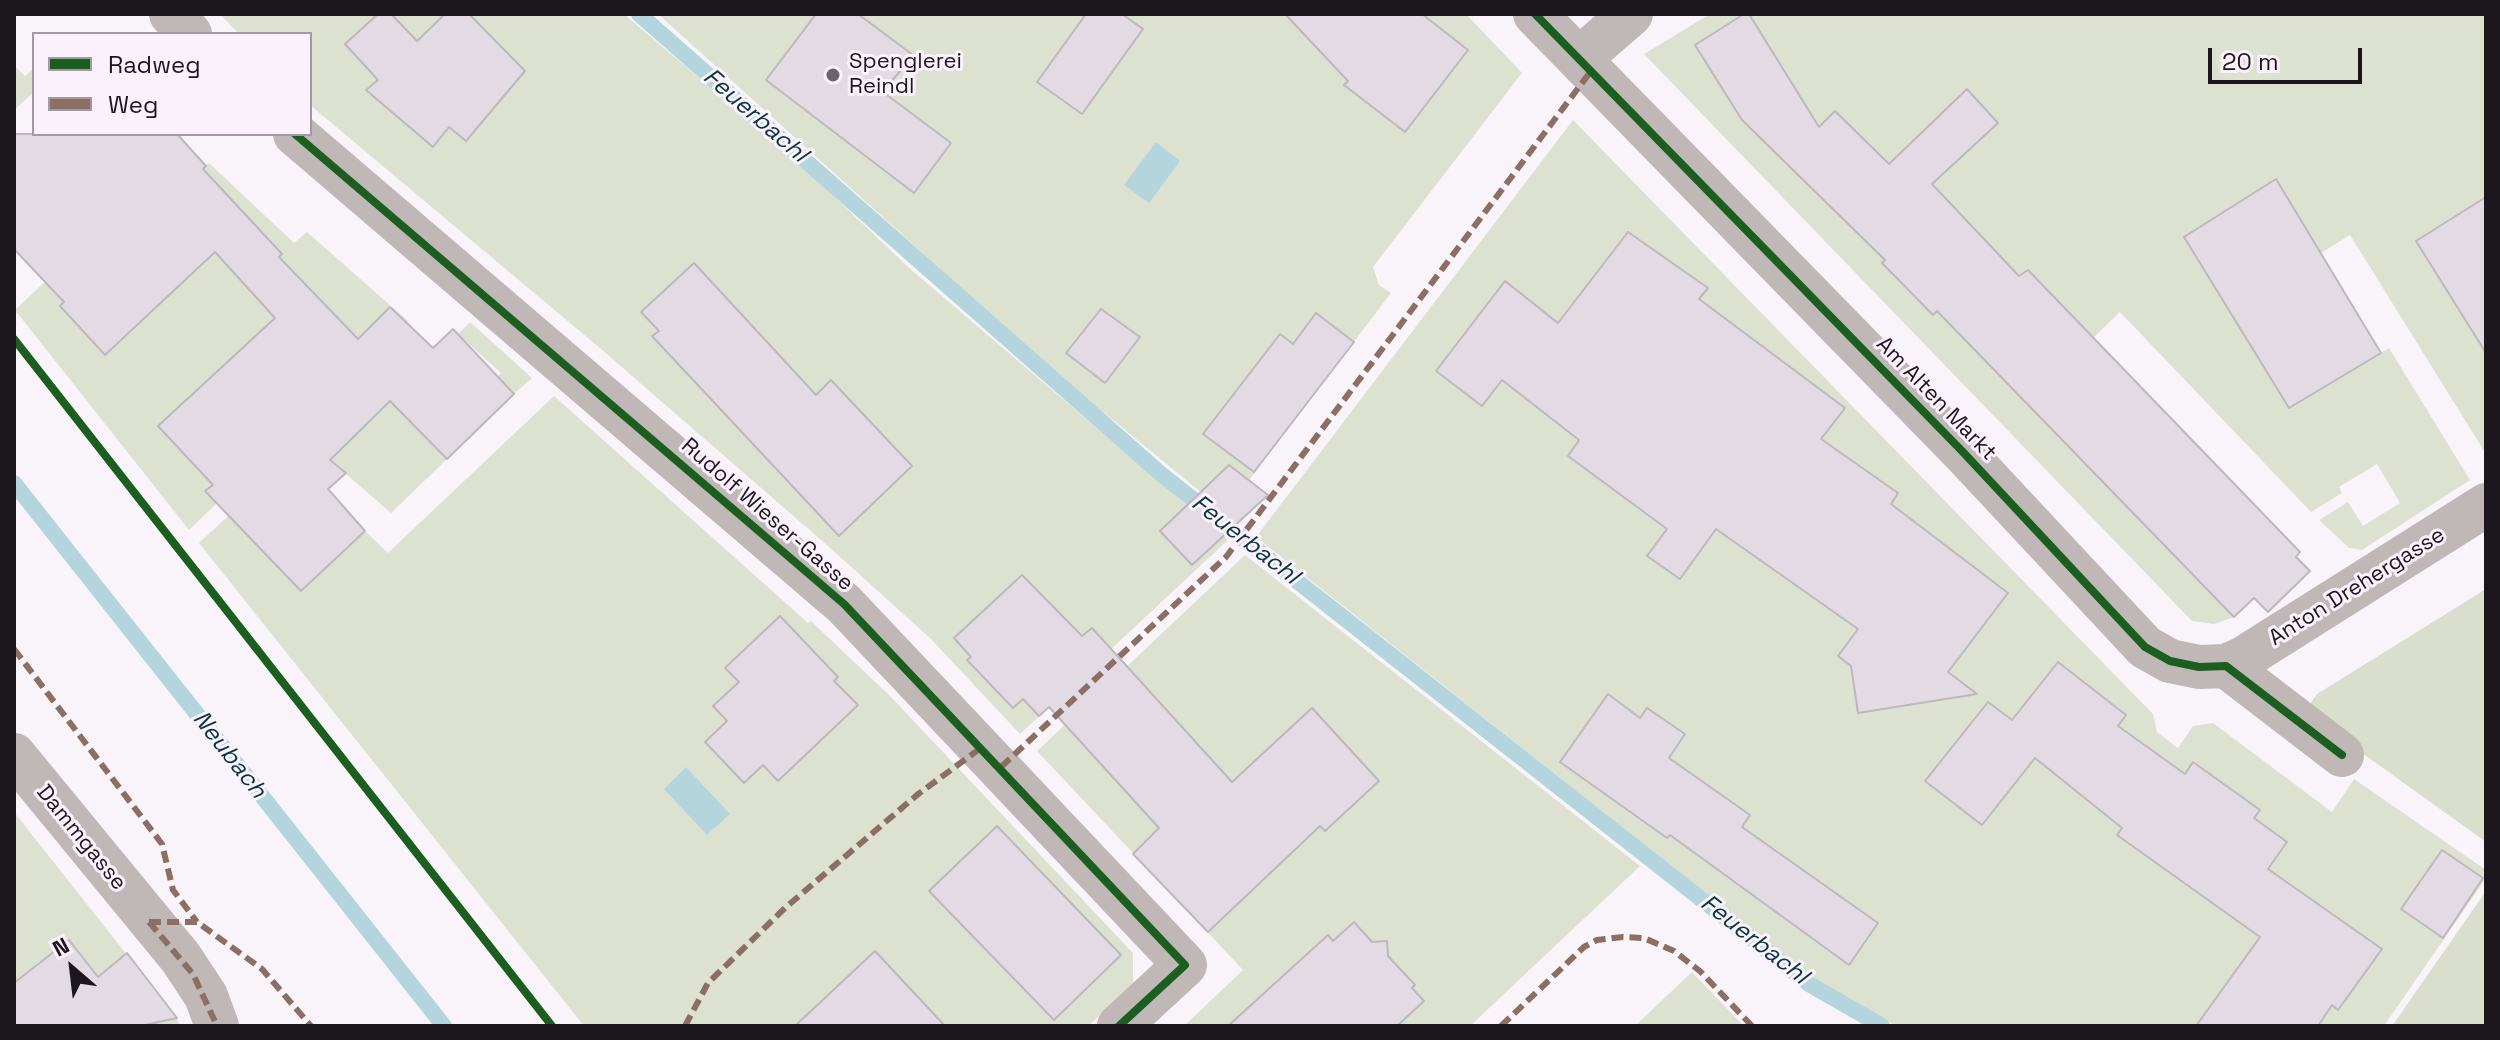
<!DOCTYPE html>
<style>
body{margin:0}
#map{position:relative;width:2500px;height:1040px;overflow:hidden;background:#f9f4fa;font-family:"Space Grotesk",sans-serif}
canvas{display:block}
.frame{position:absolute;inset:0;border:16px solid #1c171d;pointer-events:none}
.legend{position:absolute;left:32px;top:32px;width:280px;height:104px;box-sizing:border-box;background:#fbf1fd;border:2px solid #a29aa3;margin:0;padding:10px 14px;list-style:none;font-size:24px;color:#1c171d}
.legend li{display:flex;align-items:center;gap:16px;height:40px}
.legend b{width:40px;border:2px solid #a29aa3}
.north{position:absolute;left:32px;top:928px;width:80px;height:80px;-webkit-text-stroke:6px #fbf1fd;paint-order:stroke;rotate:332deg;font-size:22px;font-weight:700;line-height:32px;text-align:center;color:#1c171d}
.north::after{content:'';display:block;margin:auto;width:28px;height:36px;background:#1c171d;clip-path:polygon(50% 0,100% 100%,50% 72%,0 100%)}
.scale{position:absolute;left:2208px;top:48px;width:154px;height:36px;box-sizing:border-box;border:4px solid #1c171d;border-top:0;padding-left:10px;font-size:24px;line-height:28px;white-space:nowrap;color:#1c171d;-webkit-text-stroke:6px #fbf1fd;paint-order:stroke}
</style>
<div id="map">
<canvas width="2500" height="1040"></canvas>
<div class="frame"></div>
<ul class="legend">
<li><b style="height:10px;background:#1b5e20"></b>Radweg</li>
<li><b style="height:10px;background:#8d6e63"></b>Weg</li>
</ul>
<div class="north">N</div>
<div class="scale">20 m</div>
</div>
<script>
const c = document.querySelector('canvas').getContext('2d');
c.lineJoin = 'round';
function fill(path, color) { c.fillStyle = color; c.fill(path, 'evenodd'); }
const toPath = rows => new Path2D(rows.map(r => 'M' + r).join(''));
function stroke(path, color, width, dash) { c.strokeStyle = color; c.lineWidth = width; c.lineCap = dash ? 'butt' : 'round'; c.setLineDash(dash || []); c.stroke(path); }
function write(font, color, halo, rows, align = 'center') {
  c.font = font + ' "Space Grotesk",sans-serif'; c.lineWidth = 6; c.setLineDash([]); c.textBaseline = 'middle'; c.strokeStyle = halo; c.fillStyle = color; for (const [text, x, y, turn = 0] of rows) {
    c.save(); c.translate(x, y); c.rotate((+turn || 0) * Math.PI / 180); c.textAlign = isNaN(turn) ? turn : align; if (halo) c.strokeText(text, 0, 0); c.fillText(text, 0, 0); c.restore();
  }
}
const green = toPath([
 [220,14,624,14,801,165,908,267,1228,540,1020,734,931,639,828,546,601,349,310,105,310,34,239,34],
 [658,14,1466,14,1522,73,1373,267,1379,285,1391,293,1225,512,1052,370],
 [1710,14,2486,14,2486,197,2416,242,2486,353,2486,454,2350,235,2321,253,2276,179,2184,237,2288,407,2389,348,2470,480,2362,550,2349,548,2319,520,2348,502,2363,526,2400,503,2377,464,2339,487,2342,493,2311,512,2120,312,2093,338,2234,617,2214,624,2192,621,1644,54],
 [14,65,25,76,34,68,34,92,14,110],
 [1573,120,2153,714,2157,732,2178,748,2193,726,2213,723,2332,812,2354,779,2486,870,2486,878,2384,1026,1896,1026,1815,980,1256,537],
 [209,163,294,243,307,232,408,321,189,530,15,310,154,179,194,177],
 [470,322,532,378,514,394,497,377,501,373,458,334],
 [554,396,808,623,811,621,891,697,1133,953,1133,985,1088,1026,584,1026,199,543,286,462,240,527,302,591,365,531,388,553],
 [390,401,447,459,391,513,308,441,381,410],
 [1245,555,1640,866,1470,1026,1184,1026,1243,970,1037,751],
 [14,812,177,1018,180,1026,14,1026],
 [1692,972,1744,1026,1635,1026]
]);
const forest = toPath([
 [2486,589,2486,842,2316,720,2310,704,2317,694],
 [2486,891,2486,1026,2392,1026]
]);
const water = toPath([
 [1156,142,1180,161,1149,203,1124,185],
 [686,767,730,814,707,835,664,789]
]);
const stream = toPath([
 [639,14,1161,474,1809,984,1882,1026],
 [14,483,444,1026]
]);
const building = toPath([
 [378,14,391,14,417,41,445,14,469,14,525,71,466,141,449,127,433,147,366,90,378,80,345,44,378,14],
 [816,14,858,14,913,55,883,92,951,143,914,193,766,80,816,14],
 [1086,14,1122,14,1143,29,1082,114,1037,82,1086,14],
 [1285,14,1422,14,1468,50,1405,132,1344,85,1348,81,1285,14],
 [1744,14,1749,14,1819,127,1835,111,1889,164,1967,89,1998,123,1932,184,2019,276,2028,270,2300,552,2296,557,2310,571,2268,612,2254,598,2234,617,1937,311,1933,315,1882,263,1885,260,1742,120,1695,45,1744,14],
 [14,134,177,134,206,166,203,169,282,254,279,257,358,339,390,307,433,348,453,329,514,394,447,459,390,401,330,460,346,473,328,489,365,531,301,591,205,491,213,485,158,426,275,318,215,252,105,355,60,306,64,302,14,249,14,134],
 [2276,179,2381,353,2289,408,2184,237,2276,179],
 [2486,197,2486,353,2416,241,2486,197],
 [1628,232,1708,288,1699,299,1845,408,1821,439,1898,493,1891,504,2008,593,1948,672,1977,694,1858,713,1851,666,1838,656,1858,629,1716,529,1680,579,1647,556,1667,529,1568,456,1579,440,1502,380,1482,406,1436,371,1505,281,1558,323,1628,232],
 [694,263,816,395,831,380,912,466,839,536,652,336,659,331,641,312,694,263],
 [1101,309,1140,337,1105,383,1066,353,1101,309],
 [1316,313,1354,342,1254,472,1203,434,1280,334,1293,344,1316,313],
 [1229,465,1268,495,1192,565,1160,531,1229,465],
 [1022,575,1082,636,1092,628,1232,782,1312,708,1379,781,1325,831,1320,826,1208,932,1133,854,1159,828,1049,707,1039,716,1023,699,1013,708,967,660,971,657,954,638,1022,575],
 [780,616,838,677,834,681,858,705,778,781,763,765,744,783,705,742,727,721,713,706,739,682,725,668,780,616],
 [2058,662,2126,715,2118,726,2185,774,2193,762,2260,810,2254,818,2287,842,2268,869,2382,949,2338,1010,2332,1005,2318,1026,2196,1026,2260,937,2117,835,2122,828,2035,758,1982,825,1925,781,1988,702,2012,720,2058,662],
 [1608,694,1640,718,1647,708,1685,734,1669,758,1750,815,1742,827,1878,923,1849,965,1670,835,1667,838,1560,762,1608,694],
 [997,826,1121,955,1054,1020,929,891,997,826],
 [2442,850,2483,878,2443,938,2401,909,2442,850],
 [1354,922,1372,942,1387,941,1388,956,1415,985,1412,988,1424,1001,1397,1026,1228,1026,1328,935,1333,941,1354,922],
 [69,940,98,977,127,953,177,1018,140,1026,14,1026,14,983,69,940],
 [875,951,945,1026,795,1026,875,951]
]);
const minor = toPath([
 [171,14,190,34],
 [1535,14,1962,451,2145,647,2170,661,2199,667,2226,666,2342,755],
 [1579,59,1631,14],
 [295,134,844,604,1185,965,1119,1026],
 [2226,666,2242,659,2486,505],
 [14,755,181,958,206,996,217,1026]
]);
const quiet = toPath([
 [14,649,162,844,173,890,197,922],
 [1001,767,1226,557,1591,71],
 [149,922,197,922,262,969,311,1026],
 [149,922,193,974,217,1026],
 [685,1026,708,983,785,908,917,795,982,747],
 [1501,1026,1584,947,1597,940,1623,937,1644,938,1674,951,1701,972,1752,1026]
]);
const cycleway = toPath([
 [1535,14,1962,451,2145,647,2170,661,2199,667,2226,666,2342,755],
 [295,134,844,604,1185,965,1119,1026],
 [14,339,552,1026]
]);
const markers = [
 [833,75,8,"#69646a"]
];
const poiNames = [
 ["Spenglerei",849,62],
 ["Reindl",849,87]
];
const streetNames = [
 ["Am Alten Markt",1936,399,46],
 ["Rudolf Wieser-Gasse",767,515,41],
 ["Anton Drehergasse",2357,587,-32],
 ["Dammgasse",81,838,51]
];
const waterNames = [
 ["Feuerbachl",755,116,41],
 ["Feuerbachl",1245,540,38],
 ["Neubach",229,755,52],
 ["Feuerbachl",1754,940,38]
];
fill(green, '#dde2d0');
fill(forest, '#d9dfcc');
fill(water, '#b4d5dd');
stroke(stream, '#b4d5dd', 16);
fill(building, '#e2dbe4');
stroke(building, '#bcb8bd', 2);
stroke(minor, '#bfb8b7', 44);
stroke(quiet, '#8d6e63', 6, [12, 6]);
stroke(cycleway, '#1b5e20', 8);
for (const [x, y, r, color] of markers) { const dot = new Path2D(); dot.arc(x, y, r, 0, 2 * Math.PI); c.fillStyle = color; c.fill(dot); stroke(dot, '#fbf1fd', 3); }
write('22px', '#1c171d', '#fbf1fd', poiNames, 'left');
write('22px', '#1c171d', '#fbf1fd', streetNames);
write('italic 24px', '#06383e', '#fbf1fd', waterNames);
</script>
